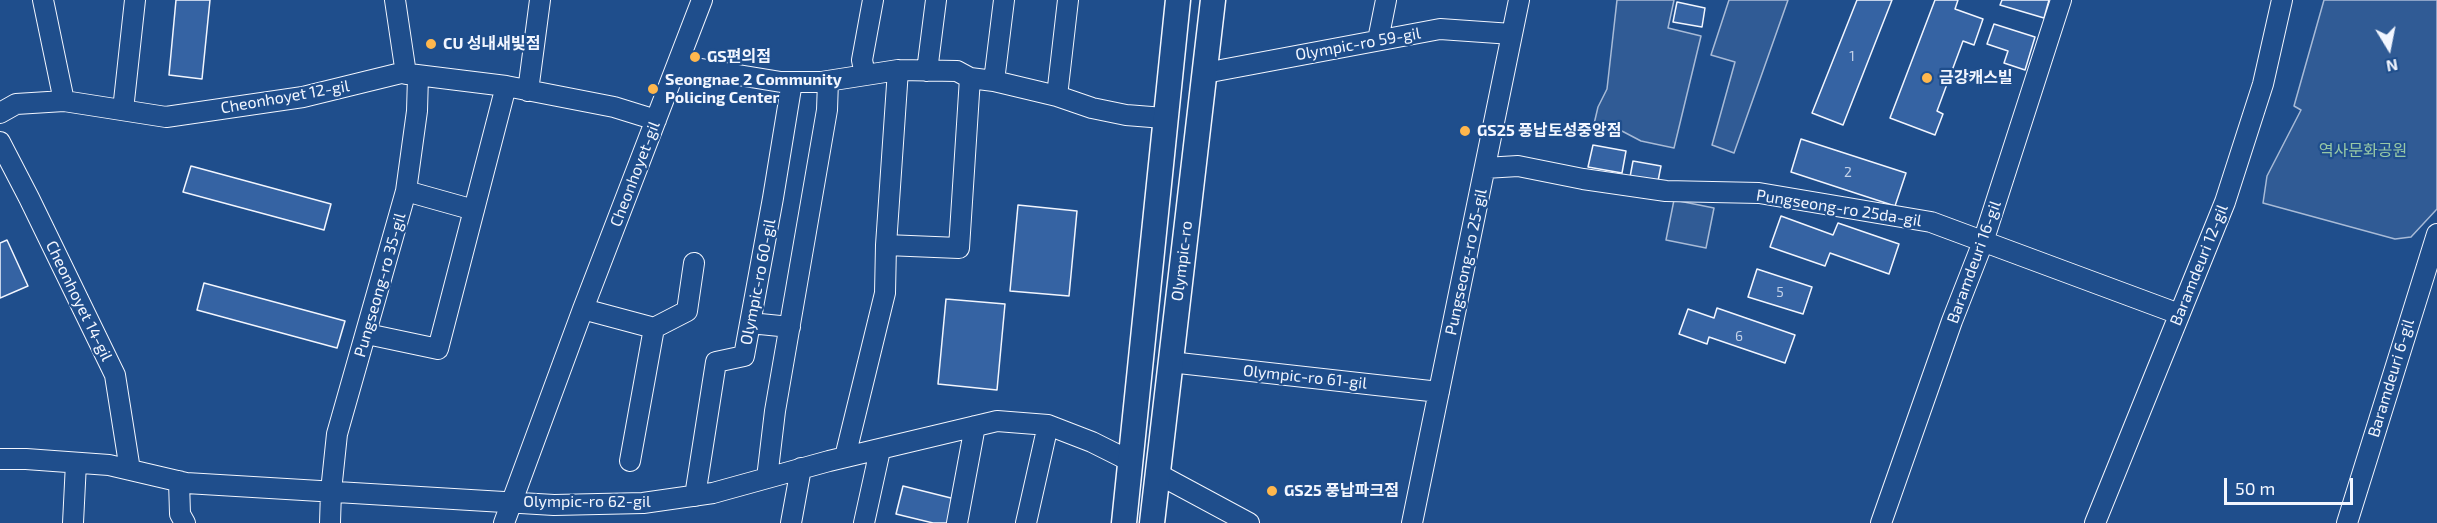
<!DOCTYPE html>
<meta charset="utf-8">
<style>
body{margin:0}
#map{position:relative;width:2437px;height:523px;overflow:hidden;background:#1f4e8c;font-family:"Exo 2",sans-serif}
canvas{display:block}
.north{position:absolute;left:2359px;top:18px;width:60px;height:60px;-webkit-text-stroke:4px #1f4e8c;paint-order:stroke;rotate:170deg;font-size:16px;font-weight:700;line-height:24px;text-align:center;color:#f2f6ff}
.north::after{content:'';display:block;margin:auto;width:21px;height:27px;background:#f2f6ff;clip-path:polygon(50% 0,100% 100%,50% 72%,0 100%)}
.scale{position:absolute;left:2224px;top:478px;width:129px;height:27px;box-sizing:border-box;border:3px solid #f2f6ff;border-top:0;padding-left:8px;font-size:18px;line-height:21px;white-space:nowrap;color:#f2f6ff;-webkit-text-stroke:4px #1f4e8c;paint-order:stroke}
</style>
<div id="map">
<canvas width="2437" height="523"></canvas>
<div class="north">N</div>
<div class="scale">50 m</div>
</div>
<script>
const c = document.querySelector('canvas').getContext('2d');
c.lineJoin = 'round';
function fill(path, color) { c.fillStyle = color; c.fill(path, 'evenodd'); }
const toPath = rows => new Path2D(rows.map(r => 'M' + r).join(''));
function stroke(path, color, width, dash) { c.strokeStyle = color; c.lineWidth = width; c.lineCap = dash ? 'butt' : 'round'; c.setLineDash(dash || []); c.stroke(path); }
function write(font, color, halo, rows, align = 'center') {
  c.font = font + ' "Exo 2","Noto Sans KR",sans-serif'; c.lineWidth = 4.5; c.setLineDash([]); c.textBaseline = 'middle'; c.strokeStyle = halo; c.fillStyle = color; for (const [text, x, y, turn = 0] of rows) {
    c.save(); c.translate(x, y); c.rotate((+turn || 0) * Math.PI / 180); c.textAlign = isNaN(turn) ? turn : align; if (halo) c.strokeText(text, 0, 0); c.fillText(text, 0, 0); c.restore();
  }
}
const built = toPath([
 [1617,0,1674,0,1668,28,1701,36,1674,148,1641,141,1620,130,1594,124,1598,107,1607,89,1617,0],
 [1729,0,1788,0,1734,153,1712,145,1735,62,1711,55,1729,0],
 [2324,0,2437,0,2437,209,2411,237,2395,239,2263,203,2267,176,2301,110,2294,106,2324,0],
 [1674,200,1714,208,1706,248,1666,240,1674,200]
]);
const building = toPath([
 [176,0,210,0,202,79,169,75,176,0],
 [1857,0,1892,0,1843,125,1812,113,1857,0],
 [1935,0,1958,0,1955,9,1983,19,1974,45,1963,41,1937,111,1943,114,1935,135,1890,118,1935,0],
 [2002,0,2049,0,2044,18,2000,5,2002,0],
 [1677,2,1705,8,1702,27,1673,22,1677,2],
 [1994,24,2035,37,2025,70,2004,63,2008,51,1987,44,1994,24],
 [1801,139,1906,173,1895,206,1791,172,1801,139],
 [1593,145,1626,151,1622,173,1588,167,1593,145],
 [1633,161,1661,166,1658,181,1630,177,1633,161],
 [191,166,331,204,324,230,183,192,191,166],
 [1018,205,1077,211,1069,296,1010,291,1018,205],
 [1781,216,1833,235,1838,223,1899,244,1889,274,1830,253,1825,266,1770,247,1781,216],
 [7,240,28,286,0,298,0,243,7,240],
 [1757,269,1812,287,1803,314,1748,297,1757,269],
 [204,283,345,321,337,348,197,310,204,283],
 [946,299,1005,304,997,390,938,384,946,299],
 [1717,308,1795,335,1785,363,1709,337,1707,344,1679,334,1688,309,1714,318,1717,308],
 [903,486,955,499,949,523,933,523,896,514,903,486]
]);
const minor = toPath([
 [43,0,64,101],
 [395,0,406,74],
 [1378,40,1386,0],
 [677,65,781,82,821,82,898,70,957,71,970,78,994,81,1057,96,1092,108,1126,115,1164,118],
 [927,71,936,0],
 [1205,73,1440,29,1512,34],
 [865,75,862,60,873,0],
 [994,81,1004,0],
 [528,91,540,0],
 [1057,96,1068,0],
 [123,110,135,0],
 [0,113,16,104,64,101,166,117,303,97,401,73,506,86,614,107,656,120],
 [0,142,29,198,115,375,130,470],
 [1485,168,1518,166,1583,179,1666,191,1759,193,1931,222,2179,314],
 [406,191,474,210],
 [886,245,959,248,970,78],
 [583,309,654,328,630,461],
 [750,323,790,327],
 [654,328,687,311,694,263],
 [367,334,438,349,506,86],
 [1170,362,1439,392],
 [845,457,885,293,886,245,898,70],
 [0,459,26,459,109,465,186,483,554,505,643,503,713,493,829,461,997,421,1048,425,1092,442,1130,461],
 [1158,474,1249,523],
 [767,478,775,411,827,110,828,81],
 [179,481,180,514,185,523],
 [695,496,716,362,744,356,773,198,792,82],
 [73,523,76,463],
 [330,523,331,491,337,434,406,191,417,111,418,76],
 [504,523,583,309,702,0],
 [791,523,801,468],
 [864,523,880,450],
 [957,523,975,426],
 [1026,523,1048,425],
 [1412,523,1519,0],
 [1881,523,1952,321,1983,242,2061,0],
 [2095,523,2225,202,2263,84,2282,0],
 [2347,523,2437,234]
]);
const major = toPath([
 [1124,523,1178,0],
 [1152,523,1213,0]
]);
const markers = [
 [431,44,6,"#ffb74d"],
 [695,57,6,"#ffb74d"],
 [1927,78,6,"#ffb74d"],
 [653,89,6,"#ffb74d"],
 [1465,131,6,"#ffb74d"],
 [1272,491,6,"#ffb74d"]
];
const numberNames = [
 ["1",1852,56],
 ["2",1848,172],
 ["5",1780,292],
 ["6",1739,336]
];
const poiNames = [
 ["CU 성내새빛점",443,44],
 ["GS편의점",707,57],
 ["금강캐스빌",1939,78],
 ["Seongnae 2 Community",665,80],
 ["Policing Center",665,98],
 ["GS25 풍납토성중앙점",1477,131],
 ["GS25 풍납파크점",1284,491]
];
const streetNames = [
 ["Olympic-ro 59-gil",1358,44,-10],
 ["Cheonhoyet 12-gil",285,97,-10],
 ["Cheonhoyet-gil",635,174,-69],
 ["Pungseong-ro 25da-gil",1839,208,9],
 ["Olympic-ro",1182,261,-83],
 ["Pungseong-ro 25-gil",1466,262,-78],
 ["Baramdeuri 16-gil",1974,262,-70],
 ["Baramdeuri 12-gil",2199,265,-68],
 ["Olympic-ro 60-gil",758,282,-79],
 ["Pungseong-ro 35-gil",380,285,-74],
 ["Cheonhoyet 14-gil",79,301,64],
 ["Olympic-ro 61-gil",1305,377,6],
 ["Baramdeuri 6-gil",2391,378,-73],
 ["Olympic-ro 62-gil",587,502]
];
const parkNames = [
 ["역사문화공원",2363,151]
];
fill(built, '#305b95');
stroke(built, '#a8bbd7', 1.5);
fill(building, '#3563a3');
stroke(building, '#f2f6ff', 1.5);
stroke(minor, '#f2f6ff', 22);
stroke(major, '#f2f6ff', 27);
stroke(minor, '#1f4e8c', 20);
stroke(major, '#1f4e8c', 24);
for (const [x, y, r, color] of markers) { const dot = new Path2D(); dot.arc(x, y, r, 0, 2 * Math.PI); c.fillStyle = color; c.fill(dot); stroke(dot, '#1f4e8c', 2); }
write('14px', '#c3d1e8', null, numberNames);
write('bold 16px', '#f2f6ff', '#1f4e8c', poiNames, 'left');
write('16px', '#f2f6ff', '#1f4e8c', streetNames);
write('16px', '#97c8a6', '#1f4e8c', parkNames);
</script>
